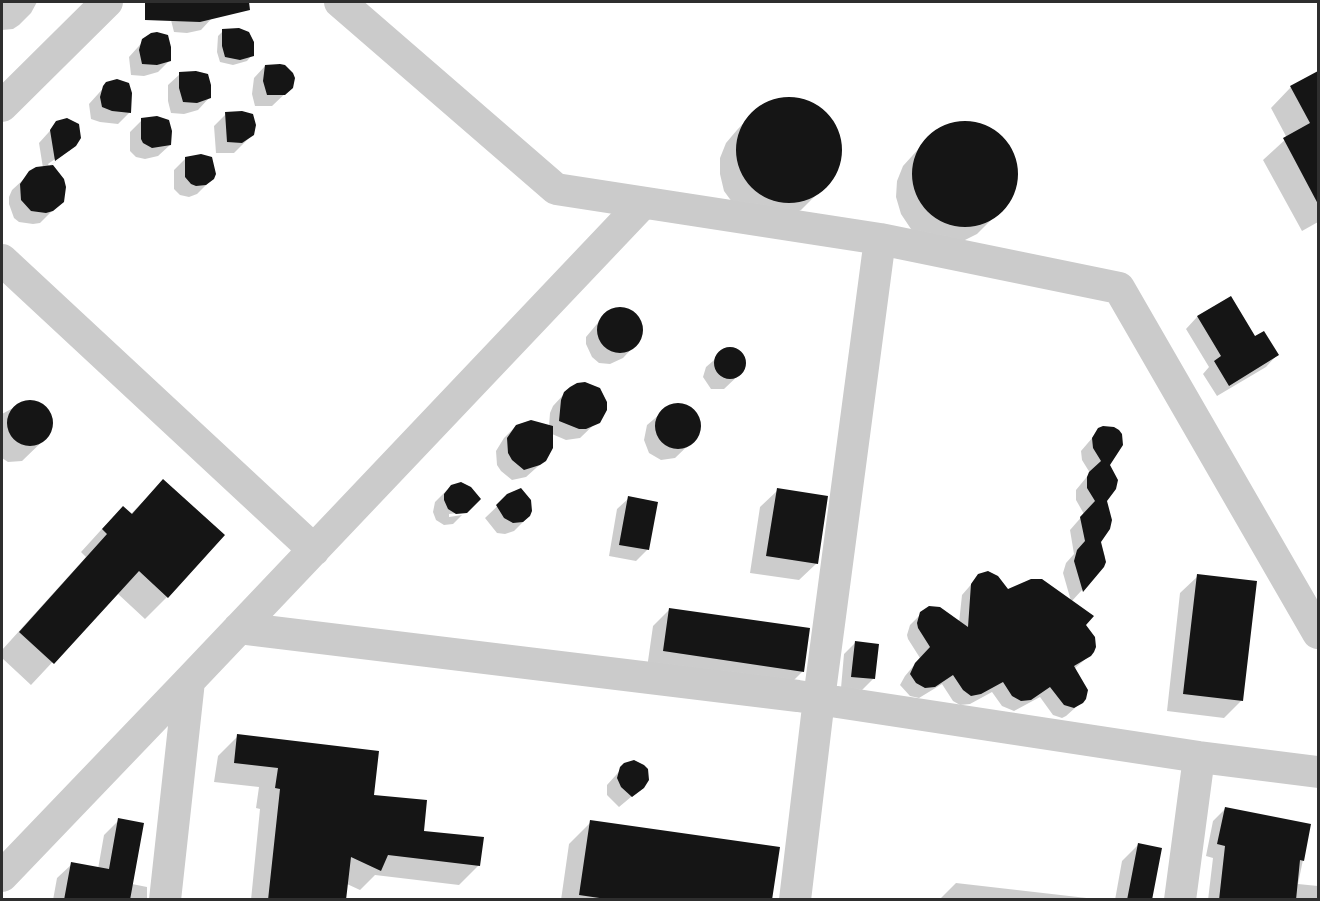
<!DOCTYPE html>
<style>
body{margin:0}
#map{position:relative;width:1320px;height:901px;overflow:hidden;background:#fff;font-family:Manrope,sans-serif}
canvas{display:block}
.frame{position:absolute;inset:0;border:3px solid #2e2e2e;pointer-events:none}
</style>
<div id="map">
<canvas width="1320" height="901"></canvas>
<div class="frame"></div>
</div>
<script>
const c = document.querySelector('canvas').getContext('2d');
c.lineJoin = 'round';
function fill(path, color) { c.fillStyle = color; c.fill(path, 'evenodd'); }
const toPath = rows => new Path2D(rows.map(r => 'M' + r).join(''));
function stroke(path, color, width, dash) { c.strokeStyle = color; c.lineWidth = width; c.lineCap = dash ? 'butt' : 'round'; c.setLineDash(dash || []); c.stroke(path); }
const shadow = toPath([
 [2,2,37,2,31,13,19,25,13,29,2,30],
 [182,2,212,2,212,18,201,30,187,33,174,32,171,20,174,10],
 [223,31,252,55,247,61,233,65,220,62,217,52,218,36],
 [147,37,169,61,158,72,144,76,131,75,129,57],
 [265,66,292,87,272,106,255,106,252,94,254,78],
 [1318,73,1318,222,1302,231,1263,160,1287,138,1271,108,1291,87],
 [180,74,209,98,198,110,184,114,171,113,168,101,168,85],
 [107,84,130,112,118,124,100,122,91,119,89,104],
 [784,99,800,100,815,106,828,116,837,130,841,145,839,163,832,179,801,210,785,218,735,206,724,191,720,174,720,158,726,143,737,130,754,112,768,103],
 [226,114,253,134,234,153,216,153,214,126],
 [142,120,170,145,158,156,145,159,136,157,130,151,130,132],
 [960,122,976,123,992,129,1004,139,1013,153,1017,169,1016,187,1008,203,977,234,961,242,926,239,911,229,901,214,896,197,897,181,903,166,931,135,945,126],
 [57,123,75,145,69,151,69,149,48,164,49,166,64,156,51,165,62,201,40,223,33,224,19,222,14,218,9,204,9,197,12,190,25,178,43,168,39,143],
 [186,158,209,182,197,194,189,197,180,195,174,189,174,170],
 [1231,298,1255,338,1277,355,1266,367,1217,396,1203,374,1209,367,1186,329,1197,317],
 [621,308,635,313,642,326,640,340,623,358,610,364,599,363,592,357,586,344,586,337,607,312],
 [727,349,736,350,744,357,745,362,743,371,724,389,711,389,703,377,706,367],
 [565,393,603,416,580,438,566,440,552,434,545,460,526,477,512,480,501,471,497,465,496,451,504,438,516,426,549,426,550,413,553,406],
 [31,401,38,403,50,413,52,420,50,434,22,461,8,462,2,458,2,414,24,402],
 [672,404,689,406,693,409,700,422,698,436,675,458,661,460,649,453,644,440,647,425],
 [1099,430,1108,465,1100,541,1105,557,1103,567,1071,602,1084,625,1090,655,1074,669,1085,699,1066,716,1062,718,1053,715,1040,697,1014,711,1002,706,992,692,970,704,960,705,953,701,942,684,919,698,910,696,900,685,905,676,920,658,908,639,907,635,910,625,921,614,959,623,962,595,975,580,1008,591,1071,601,1063,573,1066,563,1074,554,1070,530,1084,514,1076,500,1076,490,1090,473,1082,460,1081,451],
 [163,481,167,597,145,619,117,593,31,685,2,658,2,650,86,557,81,552,101,530,123,508,130,515],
 [447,490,466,512,449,514,449,517,462,515,453,524,444,525,436,520,433,512,435,502],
 [778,490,817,563,799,580,750,573,760,507],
 [508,496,526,519,514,531,505,534,497,533,485,518],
 [629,498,647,550,636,561,609,556,617,509],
 [1198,576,1241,701,1224,718,1167,711,1180,593],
 [670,609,803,671,786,688,647,668,653,626],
 [855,643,874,678,862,690,841,688,844,654],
 [238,736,372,796,422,832,479,865,459,885,375,875,360,890,347,884,345,900,251,900,260,809,256,808,259,787,214,782,218,756],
 [625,765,643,787,619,807,607,795,607,785],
 [1225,809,1310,826,1298,884,1318,886,1318,900,1208,900,1213,858,1206,856,1213,821],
 [119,820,132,884,147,887,147,900,53,900,57,878,72,864,98,869,104,835],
 [591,822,771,900,561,900,569,844],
 [1138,845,1151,900,1115,900,1122,861],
 [956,883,1104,900,939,900]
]);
const building = toPath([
 [145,2,249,2,250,10,200,22,145,20],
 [239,28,249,32,254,42,254,56,240,60,225,57,222,46,222,29],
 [157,32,168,35,171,47,171,61,157,65,142,64,139,50,142,39,151,33],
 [280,64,285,65,293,73,295,78,293,88,285,95,267,95,263,81,265,65],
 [196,71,208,74,211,85,211,98,197,103,183,102,179,88,179,72],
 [1318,71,1318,204,1283,138,1310,123,1290,86],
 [117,79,129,83,132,93,131,113,112,111,102,107,100,97,103,86,106,82],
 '736 150a53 53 0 1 1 106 0a53 53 0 1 1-106 0Z',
 [242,111,253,114,256,125,254,135,242,143,227,142,225,112],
 [157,116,169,120,172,131,171,145,152,148,143,143,141,139,141,118],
 [67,118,79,124,81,138,76,146,55,161,50,130,56,121],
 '912 174a53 53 0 1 1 106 0a53 53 0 1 1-106 0Z',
 [201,154,212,157,216,174,214,179,206,185,196,186,191,184,185,177,185,157],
 [53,165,64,179,66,187,64,202,53,211,46,213,31,211,21,200,20,184,29,171,36,167],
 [1231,296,1255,336,1264,331,1279,355,1229,386,1214,361,1221,356,1197,316],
 '597 330a23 23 0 1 1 46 0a23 23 0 1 1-46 0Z',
 '714 363a16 16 0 1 1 32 0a16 16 0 1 1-32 0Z',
 [585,382,600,388,607,402,607,410,600,423,586,429,579,429,559,421,561,400,564,392,570,387,577,383],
 '7 423a23 23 0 1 1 46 0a23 23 0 1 1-46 0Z',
 '655 426a23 23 0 1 1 46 0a23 23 0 1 1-46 0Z',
 [531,420,553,426,553,448,546,461,540,465,524,470,512,460,508,453,507,438,516,425],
 [1103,426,1114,427,1119,430,1122,434,1123,445,1110,465,1118,480,1116,489,1107,501,1112,520,1110,529,1101,542,1106,562,1104,567,1083,592,1074,561,1077,550,1085,541,1080,517,1095,501,1087,488,1087,477,1089,472,1101,461,1093,448,1092,438,1098,428],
 [163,479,225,535,168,598,139,571,54,664,19,632,107,534,102,529,123,506,132,514],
 [461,482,471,487,481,499,467,513,456,514,448,509,444,500,444,494,451,485],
 [521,488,531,500,532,511,530,516,523,522,513,523,504,518,496,505,507,494],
 [777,488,828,496,818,564,766,556],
 [628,496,658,502,649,550,619,545],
 [988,571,998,576,1008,589,1031,579,1042,579,1094,616,1086,625,1095,637,1096,647,1094,652,1091,656,1074,666,1088,690,1086,699,1083,703,1074,708,1064,705,1050,687,1031,700,1021,701,1012,696,1003,682,981,694,971,696,963,690,953,675,935,687,925,688,916,683,910,674,915,663,930,647,918,628,917,623,920,612,929,606,940,607,968,627,971,584,978,574],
 [1197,574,1257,581,1243,701,1183,694],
 [669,608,810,628,804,672,663,651],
 [855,641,879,644,875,679,851,677],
 [237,734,379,751,374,795,427,800,424,831,484,837,480,866,388,855,381,871,351,857,346,900,268,900,280,789,275,788,278,768,234,763],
 [634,760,644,765,648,769,649,780,644,788,632,797,621,787,617,778,620,767,624,763],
 [1225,807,1311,824,1304,861,1300,860,1296,900,1219,900,1225,846,1217,844],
 [118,818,144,823,130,900,64,900,71,862,109,869],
 [590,820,780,847,772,900,613,900,579,895],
 [1138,843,1162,848,1152,900,1127,900]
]);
const minor = toPath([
 [340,2,556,189,880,239,1119,288,1318,633],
 [2,106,107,2],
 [2,260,314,550],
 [239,628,798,696,1199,757,1318,772],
 [2,876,189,681,643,203],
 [165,900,189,681],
 [795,900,819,699,880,239],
 [1180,900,1199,757]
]);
fill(shadow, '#0003');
fill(building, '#151515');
stroke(minor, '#cbcbcb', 32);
</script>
